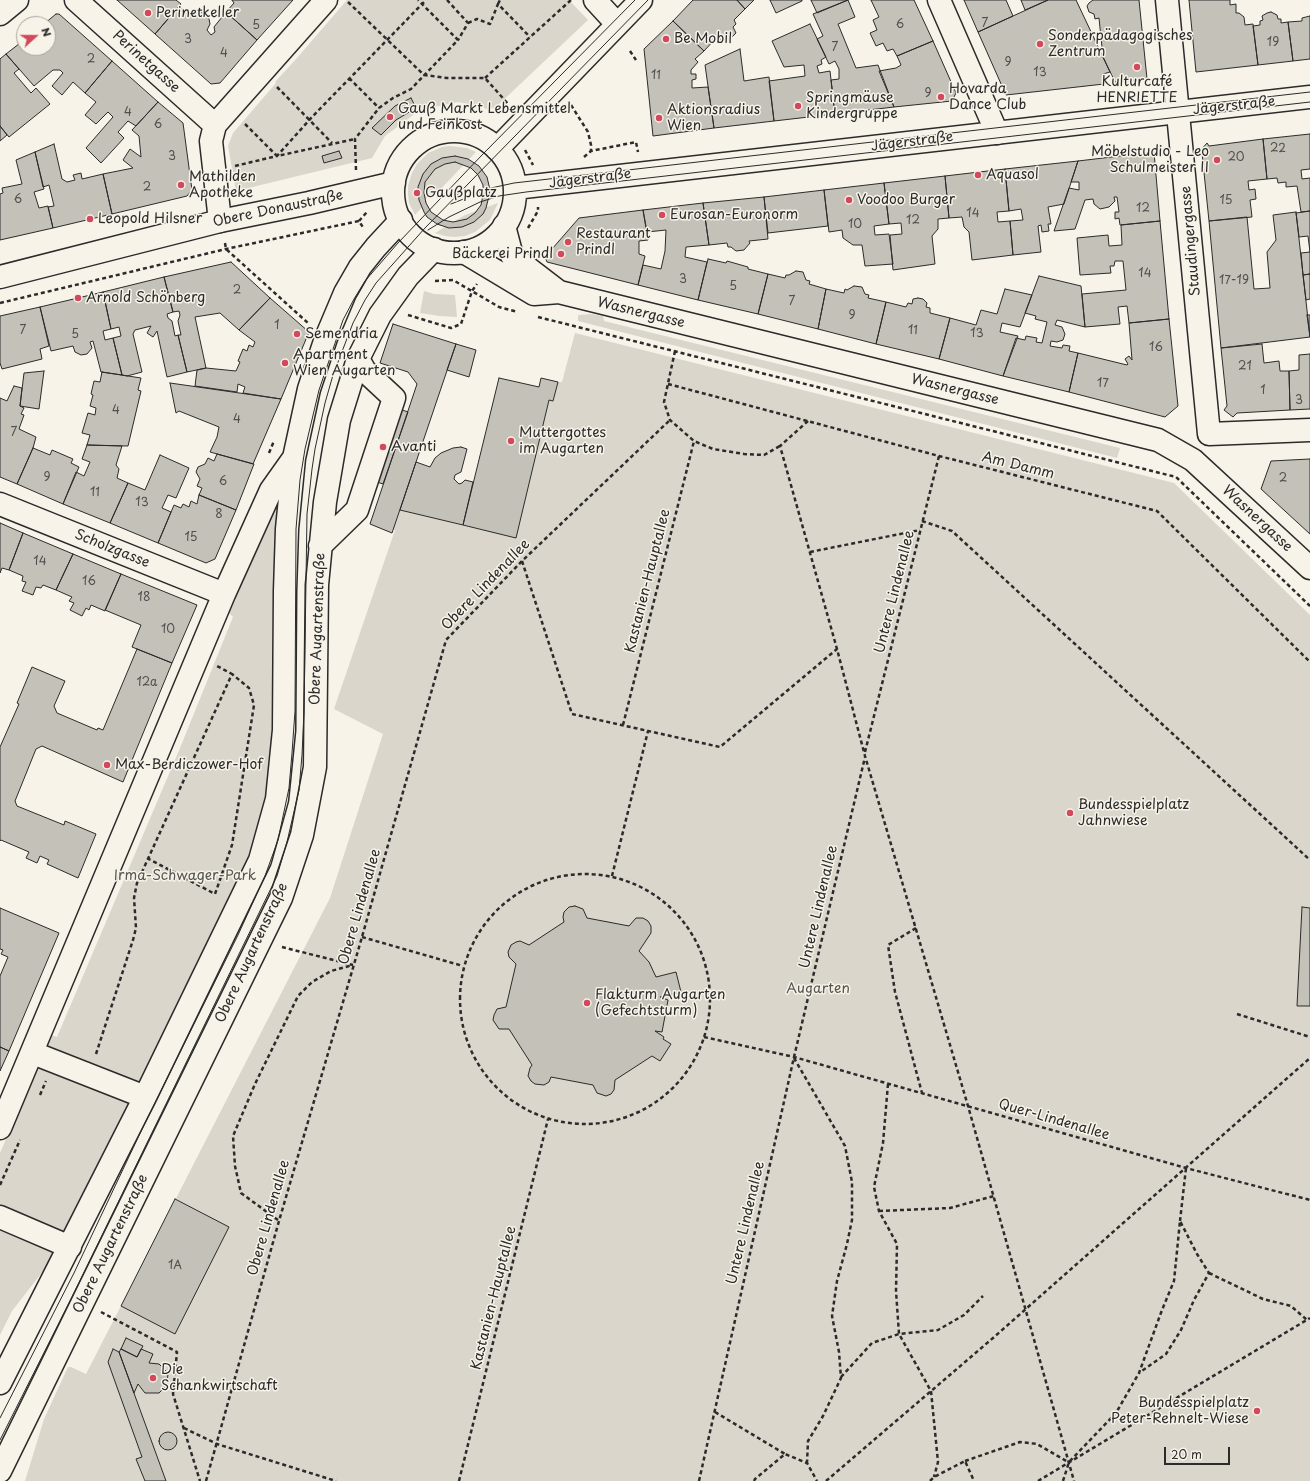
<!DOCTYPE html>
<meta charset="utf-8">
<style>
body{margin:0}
#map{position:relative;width:1310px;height:1481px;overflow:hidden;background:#f7f3e8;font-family:"Playpen Sans",sans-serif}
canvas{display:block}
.north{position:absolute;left:16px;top:16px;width:40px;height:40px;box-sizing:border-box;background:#f7f3e8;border:1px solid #a5a39c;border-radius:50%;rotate:69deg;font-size:11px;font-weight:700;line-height:16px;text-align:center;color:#2b2b2b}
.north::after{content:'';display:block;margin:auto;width:14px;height:18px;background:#d1495b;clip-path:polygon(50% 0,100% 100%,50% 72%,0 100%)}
.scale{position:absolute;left:1164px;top:1447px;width:66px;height:18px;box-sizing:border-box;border:2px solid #2b2b2b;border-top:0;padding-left:5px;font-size:12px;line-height:14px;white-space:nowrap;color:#2b2b2b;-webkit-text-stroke:3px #f7f3e8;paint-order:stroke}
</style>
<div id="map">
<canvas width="1310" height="1481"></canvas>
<div class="north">N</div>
<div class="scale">20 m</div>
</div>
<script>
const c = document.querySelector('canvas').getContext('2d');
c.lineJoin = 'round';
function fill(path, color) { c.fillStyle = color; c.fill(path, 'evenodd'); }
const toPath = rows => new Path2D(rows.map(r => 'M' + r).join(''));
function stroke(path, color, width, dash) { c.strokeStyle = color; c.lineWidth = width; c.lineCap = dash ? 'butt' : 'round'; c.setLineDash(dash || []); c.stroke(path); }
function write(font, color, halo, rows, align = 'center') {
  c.font = font + ' "Playpen Sans",sans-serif'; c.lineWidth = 3; c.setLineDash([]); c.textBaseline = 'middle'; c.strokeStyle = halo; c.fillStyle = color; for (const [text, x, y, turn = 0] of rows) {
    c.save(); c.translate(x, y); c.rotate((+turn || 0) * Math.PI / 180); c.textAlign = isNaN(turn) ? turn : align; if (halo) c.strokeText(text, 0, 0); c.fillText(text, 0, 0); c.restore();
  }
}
const green = toPath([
 [347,0,569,0,588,20,496,107,488,110,483,107,458,102,420,110,385,136,372,158,236,191,228,146,233,133,276,83,275,82,297,58],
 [450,146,467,148,476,152,433,197,430,194,425,200,427,202,415,215,409,203,408,194,408,186,412,173,417,164,428,153,442,147],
 [498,203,490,220,475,232,465,236,454,237,445,236,435,233,465,215],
 [424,291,434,294,455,295,457,317,439,316,420,313],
 [591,314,603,316,604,321,1120,448,1117,458,578,321,578,315],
 [575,333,1174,483,1310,615,1310,1481,25,1481,44,1419,68,1367,71,1367,86,1374,330,898,383,734,334,709,395,530,393,529,400,510,516,537,549,400,553,401,558,382,562,382],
 [274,504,277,504,272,764,265,809,236,897,47,1266,12,1311,0,1335,0,1153,51,1035,57,1037,180,748,233,617,229,613]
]);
const building = toPath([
 [117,0,176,0,181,4,155,34,117,0],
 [232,0,293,0,257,40,226,12,234,3,232,0],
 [693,0,737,0,745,9,734,20,736,24,733,27,736,33,730,39,723,38,720,40,716,38,704,51,673,21,693,0],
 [737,0,754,0,745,9,737,0],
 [770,0,802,0,802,1,776,13,770,0],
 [811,0,848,0,817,13,811,0],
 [848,0,855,17,838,24,856,68,878,65,894,107,835,114,831,80,839,79,839,69,835,61,829,64,817,39,823,36,813,14,848,0],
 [871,0,914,0,933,41,897,56,893,49,887,51,883,43,876,46,870,33,877,30,873,20,879,17,871,0],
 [964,0,1006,0,1013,16,978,32,964,0],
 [1021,0,1048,0,1025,10,1021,0],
 [1048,0,1076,0,1110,72,1103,74,1104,84,1006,95,978,32,1048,0],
 [1093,0,1139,0,1147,79,1115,82,1103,57,1099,18,1095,19,1094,14,1089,12,1087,6,1089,3,1093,0],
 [1189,0,1230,0,1230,5,1236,4,1236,13,1239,13,1244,17,1245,25,1253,24,1258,65,1196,72,1189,0],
 [179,6,188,14,190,12,193,14,200,12,206,14,209,19,210,24,207,30,211,35,215,32,214,27,226,12,257,40,220,83,211,84,155,34,179,6],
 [1271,12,1277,15,1278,19,1281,19,1281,23,1288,22,1293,61,1258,65,1253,26,1260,25,1260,21,1263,20,1262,16,1267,13,1271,12],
 [56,14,59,14,112,61,85,93,73,82,62,95,52,86,63,73,60,70,53,70,34,86,6,54,24,40,24,48,48,48,48,24,44,24,56,14],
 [1310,16,1310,59,1293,61,1288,22,1302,21,1302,18,1310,16],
 [673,21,704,51,695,59,698,62,691,70,691,74,696,74,696,79,692,80,692,88,708,87,714,128,653,136,644,49,673,21],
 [810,24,826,57,821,60,822,64,817,66,819,73,830,71,835,114,774,121,769,81,805,76,804,65,784,67,772,41,810,24],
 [933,41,956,93,952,101,894,107,879,71,896,68,901,65,897,56,933,41],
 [740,49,744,81,769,77,774,121,714,128,705,65,740,49],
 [6,54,19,69,14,73,31,93,36,88,50,104,9,137,0,126,0,59,6,54],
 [112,61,158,102,136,126,128,121,118,132,124,138,101,163,86,148,113,117,108,112,96,124,85,115,96,102,85,93,112,61],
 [411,98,416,108,396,120,381,135,372,128,395,106,411,98],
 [158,102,183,123,192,190,187,196,112,214,103,174,133,168,123,160,130,149,141,157,139,136,132,130,158,102],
 [0,126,7,135,0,141,0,126],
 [1310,134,1310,169,1301,170,1302,179,1310,178,1310,211,1301,212,1297,186,1286,187,1286,182,1278,183,1277,178,1267,179,1263,139,1310,134],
 [1263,139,1267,179,1248,181,1249,190,1255,189,1256,199,1250,200,1252,217,1209,221,1202,153,1200,151,1207,143,1209,146,1263,139],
 [54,144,62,179,67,182,75,180,73,175,81,173,82,179,103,174,112,214,53,228,48,207,54,206,49,185,43,187,35,152,54,144],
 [339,151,342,158,324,163,322,156,339,151],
 [35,152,44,189,34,192,39,208,48,206,53,228,0,240,0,194,3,193,2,188,22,184,16,160,35,152],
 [1154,152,1160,221,1120,225,1119,218,1115,219,1115,212,1119,212,1117,197,1114,197,1115,201,1109,207,1100,209,1094,204,1093,199,1085,200,1075,229,1054,231,1069,188,1079,190,1079,182,1071,182,1078,161,1154,152],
 [455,156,468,159,479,166,487,177,490,190,489,196,486,208,483,214,474,222,462,227,449,228,437,224,427,217,424,212,419,200,418,187,423,174,431,164,442,158,455,156],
 [455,162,471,168,478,175,483,185,483,195,481,205,475,213,467,219,453,222,443,220,431,212,426,203,424,193,425,182,435,169,445,164,455,162],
 [1078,161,1064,204,1048,207,1051,224,1048,224,1049,231,1042,232,1041,225,1038,226,1041,252,1013,255,1010,221,1023,220,1021,209,1009,211,1005,169,1078,161],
 [1005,169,1009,211,997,212,998,222,1010,221,1013,255,972,260,969,232,964,227,962,217,949,218,945,176,1005,169],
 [945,176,949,218,938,219,938,229,932,236,935,264,893,270,890,235,902,234,901,223,889,224,884,183,945,176],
 [884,183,889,224,874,226,875,235,889,234,893,264,865,266,862,245,853,245,843,238,842,230,829,232,824,190,884,183],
 [824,190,828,226,768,233,764,197,824,190],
 [764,197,768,239,749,241,750,243,744,250,736,251,731,247,728,247,727,243,709,245,703,203,764,197],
 [703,203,709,245,686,247,685,257,707,262,698,300,638,285,643,265,661,269,665,251,666,230,647,232,643,210,703,203],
 [643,210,648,240,639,241,639,254,645,256,638,285,547,262,545,257,579,218,643,210],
 [1310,211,1310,274,1303,275,1301,253,1310,252,1308,236,1299,237,1296,213,1310,211],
 [1296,212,1310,337,1221,348,1209,221,1247,217,1254,289,1270,288,1267,252,1276,240,1273,215,1296,212],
 [1160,221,1169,319,1129,323,1127,306,1118,307,1120,324,1085,327,1082,294,1126,290,1123,261,1115,261,1114,266,1110,266,1111,273,1080,275,1077,238,1108,235,1109,246,1122,245,1121,225,1160,221],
 [708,259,726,263,727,261,748,267,748,269,768,274,758,314,698,300,708,259],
 [231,262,270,298,239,330,220,313,195,317,206,368,187,372,178,335,181,335,178,321,180,315,179,311,173,312,164,277,231,262],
 [796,271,803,272,806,280,810,281,809,284,826,289,818,329,758,314,768,274,785,278,786,275,789,275,796,271],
 [1310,274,1310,299,1306,300,1303,275,1310,274],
 [1039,276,1081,286,1085,327,1057,320,1055,325,1062,327,1065,334,1063,340,1057,342,1051,341,1050,346,1062,348,1063,345,1070,346,1069,351,1078,353,1069,392,1003,376,1016,338,1025,340,1026,336,1037,338,1036,342,1042,343,1047,322,1035,319,1036,316,1025,313,1039,276],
 [164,277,173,312,167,314,168,318,172,321,175,336,178,335,187,372,167,377,157,331,153,337,147,333,151,326,135,330,133,334,142,372,127,376,122,375,113,338,121,336,119,327,111,329,103,292,164,277],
 [854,286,862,287,865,294,869,295,868,298,886,302,876,344,818,329,826,289,844,293,845,289,847,290,854,286],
 [1005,289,1032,295,1020,327,1002,323,1000,332,1018,336,1003,376,939,359,950,318,976,325,981,310,997,314,1005,289],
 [103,292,111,329,103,331,105,340,113,338,122,375,101,372,93,341,90,342,92,348,87,354,81,355,75,352,73,346,51,351,40,307,103,292],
 [270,298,309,332,281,399,243,393,245,387,238,384,237,392,195,386,197,370,206,368,236,371,240,362,238,361,243,349,247,351,249,345,253,347,255,342,239,330,270,298],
 [918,298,923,299,927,303,926,307,930,308,930,313,950,318,939,359,876,344,886,302,906,307,908,303,912,304,913,299,918,298],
 [40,307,49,346,40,349,42,359,2,369,0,363,0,316,40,307],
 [1307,315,1310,315,1310,337,1307,315],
 [1169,319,1178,406,1165,417,1069,392,1078,353,1127,365,1128,364,1125,359,1129,356,1132,360,1129,323,1169,319],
 [393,324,456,344,392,533,370,524,417,384,408,372,380,363,393,324],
 [456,344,476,350,469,377,447,370,456,344],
 [1262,344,1264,363,1279,361,1280,371,1289,371,1290,410,1237,413,1233,417,1224,410,1227,406,1221,348,1262,344],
 [1310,354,1310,409,1290,410,1289,371,1299,370,1299,355,1310,354],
 [44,371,39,409,20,406,24,373,44,371],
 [102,372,141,378,138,390,141,391,128,446,87,445,90,435,82,433,88,413,95,415,96,408,90,406,93,395,91,394,94,381,100,382,102,372],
 [499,378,539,387,541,378,558,382,553,401,549,400,516,538,463,525,499,378],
 [170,383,281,399,253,464,210,452,217,437,219,427,179,411,176,413,170,383],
 [14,386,22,388,20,406,24,408,21,414,24,415,19,429,36,437,33,448,17,484,0,477,0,398,7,401,14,386],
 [383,403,408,412,383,484,359,476,383,403],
 [87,445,122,446,116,465,119,469,117,478,128,483,110,523,63,504,76,472,84,476,90,462,82,459,87,445],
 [461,447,467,449,461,472,455,475,454,479,459,484,462,483,465,480,473,482,463,525,400,510,416,462,430,467,435,458,441,453,453,448,461,447],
 [33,448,50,455,52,450,73,459,71,463,79,467,63,504,17,484,33,448],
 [217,454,254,464,236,510,199,495,202,488,197,486,200,479,196,472,198,467,205,464,208,458,214,461,217,454],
 [160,455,189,468,176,498,168,495,162,508,171,512,158,543,110,523,128,483,145,490,160,455],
 [1310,459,1310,534,1261,489,1271,461,1310,459],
 [199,495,236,510,215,559,206,563,158,543,174,505,181,508,183,504,189,507,191,501,197,504,199,495],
 [0,523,23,533,9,570,2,568,0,573,0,523],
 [23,533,73,554,56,590,43,585,41,588,36,587,33,595,22,591,26,582,22,581,23,576,9,570,23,533],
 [73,554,121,574,105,611,91,605,89,610,86,608,82,616,70,610,74,603,69,601,72,597,56,590,73,554],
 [121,574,197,605,172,663,132,647,141,625,105,610,121,574],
 [137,649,172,663,123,782,42,746,36,749,15,801,17,806,64,825,65,821,96,834,78,878,47,864,49,860,40,856,37,863,26,858,29,852,1,840,0,841,0,747,19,704,17,703,32,667,65,681,54,706,57,713,97,730,98,728,103,730,137,649],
 [575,906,583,909,587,918,629,926,636,918,643,918,648,921,651,926,651,933,639,951,649,962,656,977,676,972,681,992,660,997,668,1000,662,1032,655,1031,664,1037,663,1039,671,1044,660,1061,652,1056,615,1080,614,1090,611,1094,606,1096,597,1093,593,1085,551,1077,549,1082,544,1085,535,1084,531,1081,528,1076,530,1068,532,1065,509,1029,499,1029,493,1020,494,1015,497,1009,506,1007,516,964,509,957,508,952,511,945,516,942,520,941,529,945,564,922,563,917,564,912,569,907,575,906],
 [1302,907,1310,908,1310,1006,1297,1006,1302,907],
 [0,908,59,933,9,1051,0,1047,0,976,8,957,1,954,3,950,0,949,0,908],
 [0,1047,9,1051,0,1071,0,1047],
 [175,1199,229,1227,175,1334,121,1306,175,1199],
 [126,1338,143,1346,137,1357,121,1349,126,1338],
 [113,1349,119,1352,166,1481,145,1481,136,1459,142,1457,108,1362,113,1349],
 [121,1349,137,1357,141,1349,153,1354,149,1363,159,1364,168,1373,167,1385,159,1393,145,1393,138,1384,134,1393,119,1352,121,1349],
 '159 1441a9 9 0 1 1 18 0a9 9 0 1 1-18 0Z'
]);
const path = toPath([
 [447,0,468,23,458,40],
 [348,2,424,75,447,78,485,78,509,105],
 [498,4,500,0],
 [468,23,477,19,490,24,498,4,530,37],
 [630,51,636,60],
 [349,78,379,108],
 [485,78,571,0],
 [277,87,332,143],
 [571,105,588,132,591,145,591,151],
 [245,124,277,156,355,139],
 [525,150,533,165],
 [584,157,591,151,636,142,638,152],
 [235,166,277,156,312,117,426,0],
 [356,170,355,139,379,108,393,98,411,89,458,40,418,0],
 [359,221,367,212],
 [528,228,538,211,538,207],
 [225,243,226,249,308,323],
 [435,281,453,280,499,307,518,312],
 [0,303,226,249,359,221,364,229],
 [408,315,451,328,461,324,472,291,477,284],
 [538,317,1176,477,1310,606],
 [675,351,664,402,670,420,694,441,713,449,744,454,764,455,780,446],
 [668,384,939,456,1157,511,1310,662],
 [808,421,780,446,837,649,865,756,968,1106,1074,1481],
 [269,453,274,441],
 [922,521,952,531,1310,860],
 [810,552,920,530],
 [522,561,572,714,720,747,837,649],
 [623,725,694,441],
 [865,752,939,456],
 [147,858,215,894,232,845,254,705,249,688,232,674],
 '460 999a125 125 0 1 1 250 0a125 125 0 1 1-250 0Z',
 [612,876,648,731],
 [916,928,888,945,895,992,922,1093],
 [362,937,463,966],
 [282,947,353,965],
 [1237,1014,1310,1037],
 [704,1037,794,1057,1186,1168,1310,1200],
 [96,1054,133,940,136,928,134,898,137,883,232,674,217,666],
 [794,1058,845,1146,852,1182,852,1220,847,1244,837,1281,832,1316,839,1352,841,1378,823,1416,808,1441,807,1463],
 [888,1084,883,1143,874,1187,879,1211,897,1244,896,1291,899,1334,938,1330,964,1315,983,1296],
 [40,1095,46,1081],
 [0,1185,20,1140],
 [879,1211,950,1208,994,1196],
 [278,1220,241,1193,235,1166,233,1136,255,1084,298,996,312,982,331,971,353,965],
 [1180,1221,1186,1168],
 [1209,1273,1263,1299,1291,1306,1307,1320],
 [101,1312,177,1352,173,1394,200,1481],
 [841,1377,872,1343,899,1334,931,1391,938,1462,934,1477],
 [715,1412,785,1454],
 [184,1428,217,1444,336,1481],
 [965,1461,1020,1442,1037,1444,1068,1462],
 [206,1481,279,1221,362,937,446,640,522,561,670,420],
 [459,1481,548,1119],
 [699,1481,794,1057,865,757],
 [754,1481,755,1479,785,1454,807,1463,817,1481],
 [826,1481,993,1338,1310,1058],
 [930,1481,934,1477,965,1461,974,1481],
 [1038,1481,1310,1318],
 [1063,1481,1069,1462,1116,1413,1139,1373,1162,1310,1174,1281,1180,1221,1197,1254,1209,1273,1194,1300,1181,1330,1166,1354,1139,1373]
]);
const minor = toPath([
 [76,0,215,125],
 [595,0,617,24],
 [939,0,997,133],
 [1167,0,1209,434,1310,430],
 [497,149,641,0],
 [220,221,211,141,215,125,326,0],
 [504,226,512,256,559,292],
 [464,252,534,294,559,292,1158,440,1193,460,1310,568],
 [0,504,224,594],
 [320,546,357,510,394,398,365,371,358,359],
 [33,1053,145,1097],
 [0,1128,224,594,271,490,293,459],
 [0,1217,70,1247],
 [0,1383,145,1097,260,860,277,799,284,730,285,591,287,529,294,458,309,389,326,338,345,293,360,267,376,247,401,220],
 [0,1471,281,898,302,835,315,767,317,585,325,502,339,420,358,359,380,315,408,276,434,249]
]);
const major = toPath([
 [0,14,17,0],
 '393 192a61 61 0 1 1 122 0a61 61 0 1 1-122 0Z',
 [515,188,1310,97],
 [0,277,220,221,309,203,394,183]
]);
const tram = toPath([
 [451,204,491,188,514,183,1310,92],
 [428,230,449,217,480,202,499,196,526,192,1310,102],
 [0,1418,74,1273,143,1127,238,935,265,876,278,840,289,788,292,753,295,711,296,529,300,480,305,449,319,390,343,320,354,299,365,281,398,243,482,155,635,0],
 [0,1440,71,1299,277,876,287,842,299,790,302,755,304,712,307,514,312,469,315,449,325,403,333,375,353,323,365,300,376,283,425,228,648,0]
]);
const markers = [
 [148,13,4,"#d1495b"],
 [666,39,4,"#d1495b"],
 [1040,44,4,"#d1495b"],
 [1137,67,4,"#d1495b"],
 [941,97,4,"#d1495b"],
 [798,106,4,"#d1495b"],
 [390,117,4,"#d1495b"],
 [659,118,4,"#d1495b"],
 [1217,160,4,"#d1495b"],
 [978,175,4,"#d1495b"],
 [181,185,4,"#d1495b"],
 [417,193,4,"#d1495b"],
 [849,200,4,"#d1495b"],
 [662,215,4,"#d1495b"],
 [90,219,4,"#d1495b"],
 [568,242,4,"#d1495b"],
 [561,254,4,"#d1495b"],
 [78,298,4,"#d1495b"],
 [297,334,4,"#d1495b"],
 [285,363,4,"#d1495b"],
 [511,441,4,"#d1495b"],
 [383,447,4,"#d1495b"],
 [107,765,4,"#d1495b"],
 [1070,813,4,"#d1495b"],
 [587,1003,4,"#d1495b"],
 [153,1378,4,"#d1495b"],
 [1257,1411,4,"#d1495b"]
];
const numberNames = [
 ["7",985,24],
 ["6",900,25],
 ["5",256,26],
 ["3",188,40],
 ["19",1273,43],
 ["7",835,48],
 ["4",224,54],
 ["2",91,60],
 ["9",1008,63],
 ["13",1040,73],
 ["11",656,76],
 ["9",928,94],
 ["4",128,113],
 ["6",158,125],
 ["22",1278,149],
 ["3",172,157],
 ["20",1236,158],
 ["2",147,188],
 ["6",18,200],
 ["15",1226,201],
 ["12",1143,209],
 ["14",973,214],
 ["12",913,221],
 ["10",855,225],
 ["14",1145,274],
 ["3",683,280],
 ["17-19",1234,281],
 ["5",733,287],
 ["2",237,291],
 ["7",792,302],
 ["9",852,316],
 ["1",277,326],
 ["7",23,331],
 ["11",913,331],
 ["13",977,334],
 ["5",75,335],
 ["16",1156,348],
 ["21",1245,367],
 ["17",1103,384],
 ["1",1263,391],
 ["3",1299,401],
 ["4",116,411],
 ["4",237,420],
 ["7",14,433],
 ["9",47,478],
 ["2",1283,479],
 ["6",223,482],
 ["11",95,493],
 ["13",142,503],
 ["8",219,515],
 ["15",191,538],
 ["14",40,562],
 ["16",89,582],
 ["18",144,598],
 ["10",168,630],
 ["12a",147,683],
 ["1A",175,1266]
];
const poiNames = [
 ["Perinetkeller",156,13],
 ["Sonderpädagogisches",1048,36],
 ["Zentrum",1048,52],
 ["Be Mobil",674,39],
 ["Kulturcafé",1137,82,"center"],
 ["HENRIETTE",1137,98,"center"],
 ["Hovarda",949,89],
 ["Dance Club",949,105],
 ["Springmäuse",806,98],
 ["Kindergruppe",806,114],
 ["Gauß Markt Lebensmittel",398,109],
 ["und Feinkost",398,125],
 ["Aktionsradius",667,110],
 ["Wien",667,126],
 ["Möbelstudio - Leo",1209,152,"right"],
 ["Schulmeister II",1209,168,"right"],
 ["Aquasol",986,175],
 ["Mathilden",189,177],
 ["Apotheke",189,193],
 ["Gaußplatz",425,193],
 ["Voodoo Burger",857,200],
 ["Eurosan-Euronorm",670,215],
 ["Leopold Hilsner",98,219],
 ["Restaurant",576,234],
 ["Prindl",576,250],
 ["Bäckerei Prindl",553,254,"right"],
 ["Arnold Schönberg",86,298],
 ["Semendria",305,334],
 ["Apartment",293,355],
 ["Wien Augarten",293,371],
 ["Muttergottes",519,433],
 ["im Augarten",519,449],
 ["Avanti",391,447],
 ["Max-Berdiczower-Hof",115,765],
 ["Bundesspielplatz",1078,805],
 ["Jahnwiese",1078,821],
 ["Flakturm Augarten",595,995],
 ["(Gefechtsturm)",595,1011],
 ["Die",161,1370],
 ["Schankwirtschaft",161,1386],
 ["Bundesspielplatz",1249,1403,"right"],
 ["Peter-Rehnelt-Wiese",1249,1419,"right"]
];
const streetNames = [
 ["Perinetgasse",146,62,42],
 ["Jägerstraße",1234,106,-6],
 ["Jägerstraße",912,142,-7],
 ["Jägerstraße",590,179,-7],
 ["Obere Donaustraße",278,209,-12],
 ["Staudingergasse",1191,241,-95],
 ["Wasnergasse",641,313,14],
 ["Wasnergasse",955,390,14],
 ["Am Damm",1018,466,14],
 ["Wasnergasse",1257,519,43],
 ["Scholzgasse",112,549,22],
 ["Kastanien-Hauptallee",648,581,-76],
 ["Obere Lindenallee",486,585,-46],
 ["Untere Lindenallee",895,592,-76],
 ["Obere Augartenstraße",318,629,-88],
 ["Obere Lindenallee",360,907,-74],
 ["Untere Lindenallee",819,907,-77],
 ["Obere Augartenstraße",252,953,-65],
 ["Quer-Lindenallee",1054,1120,16],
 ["Obere Lindenallee",269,1218,-74],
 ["Untere Lindenallee",746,1223,-77],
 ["Obere Augartenstraße",111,1244,-64],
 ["Kastanien-Hauptallee",494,1298,-76]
];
const parkNames = [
 ["Irma-Schwager-Park",185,876],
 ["Augarten",818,989]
];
fill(green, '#dad6cc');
fill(building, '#c4c1b9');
stroke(building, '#2b2b2b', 1);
stroke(minor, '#2b2b2b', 25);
stroke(major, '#2b2b2b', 25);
stroke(path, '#2b2b2b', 2.5, [4, 3]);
stroke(minor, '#f7f3e8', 22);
stroke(major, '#f7f3e8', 22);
stroke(tram, '#2b2b2b', 1);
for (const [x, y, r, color] of markers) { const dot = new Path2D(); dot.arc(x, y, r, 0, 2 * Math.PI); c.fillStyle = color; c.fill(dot); stroke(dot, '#f7f3e8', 1.5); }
write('12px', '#51504e', null, numberNames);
write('14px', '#2b2b2b', '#f7f3e8', poiNames, 'left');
write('14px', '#2b2b2b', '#f7f3e8', streetNames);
write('14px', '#575653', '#f7f3e8', parkNames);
</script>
